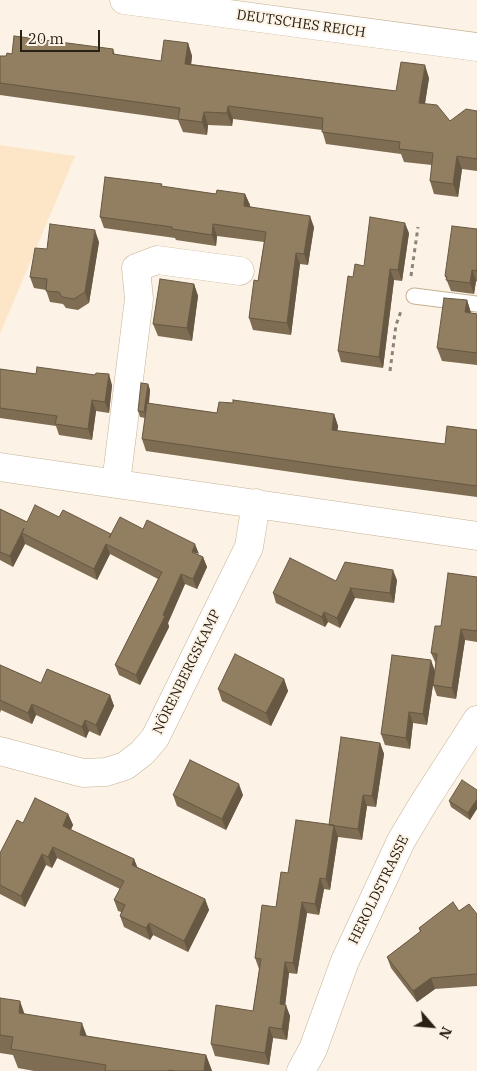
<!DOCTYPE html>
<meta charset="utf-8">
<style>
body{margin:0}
#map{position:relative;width:477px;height:1071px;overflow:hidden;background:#fcf3e6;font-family:"IBM Plex Serif",serif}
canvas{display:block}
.north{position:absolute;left:407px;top:1001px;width:50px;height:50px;-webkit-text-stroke:4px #fcf3e6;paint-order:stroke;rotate:117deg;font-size:14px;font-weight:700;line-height:20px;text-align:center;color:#2a2115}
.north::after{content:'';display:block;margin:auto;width:18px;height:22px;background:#2a2115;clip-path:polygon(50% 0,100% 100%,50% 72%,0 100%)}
.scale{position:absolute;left:20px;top:30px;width:80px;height:22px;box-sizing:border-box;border:2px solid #2a2115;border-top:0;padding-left:6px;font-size:15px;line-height:18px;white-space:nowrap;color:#2a2115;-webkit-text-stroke:4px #fcf3e6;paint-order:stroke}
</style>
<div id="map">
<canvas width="477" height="1071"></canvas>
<div class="north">N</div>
<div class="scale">20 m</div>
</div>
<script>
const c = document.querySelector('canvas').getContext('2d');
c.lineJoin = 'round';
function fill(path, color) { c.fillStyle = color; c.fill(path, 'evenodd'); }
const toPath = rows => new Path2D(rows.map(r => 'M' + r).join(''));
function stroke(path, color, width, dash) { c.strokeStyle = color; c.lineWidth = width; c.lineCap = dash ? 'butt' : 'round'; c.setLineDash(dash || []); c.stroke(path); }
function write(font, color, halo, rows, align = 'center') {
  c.font = font + ' "IBM Plex Serif",serif'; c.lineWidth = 4; c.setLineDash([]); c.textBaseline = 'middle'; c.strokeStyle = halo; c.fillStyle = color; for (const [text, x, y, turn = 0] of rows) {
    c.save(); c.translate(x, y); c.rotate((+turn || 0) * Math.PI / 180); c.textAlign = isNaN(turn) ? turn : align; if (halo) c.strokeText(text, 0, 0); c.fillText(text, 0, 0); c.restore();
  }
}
const built = toPath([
 [0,145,75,156,0,334]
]);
const path = toPath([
 [411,276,418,227],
 [390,371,396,325,401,311]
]);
const lane = toPath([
 [414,296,477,304]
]);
const street = toPath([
 [124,0,477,47],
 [0,467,477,536],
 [116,483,139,299,136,268,157,260,240,271],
 [0,751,83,773,106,772,125,766,142,753,155,738,249,547,256,503],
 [301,1071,313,1049,345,961,401,841,423,804,477,720]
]);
const wall = toPath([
 [188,43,192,56,191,64,396,91,429,78,425,104,450,121,477,111,477,171,462,169,458,197,434,194,430,181,432,165,404,162,401,154,326,144,322,130,233,119,232,126,208,125,207,135,183,132,178,120,0,95,0,56,6,56,12,54,113,49,115,55,161,61],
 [162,187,216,194,245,194,250,205,249,206,314,227,308,265,300,264,291,335,253,330,249,318,258,281,264,242,217,236,216,246,176,240,175,238,104,228,100,217],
 [477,229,477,282,476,281,474,294,451,291,445,276],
 [409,233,402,281,394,280,383,368,341,362,338,351,353,277,364,266],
 [99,242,89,303,78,310,66,308,63,304,50,302,46,290,34,288,30,277,47,249],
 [194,284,198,296,192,341,158,336,153,324],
 [467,300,471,313,477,314,477,365,442,361,437,348],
 [0,369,112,385,109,413,96,411,92,440,59,435,56,426,0,418],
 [148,384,150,390,149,404,217,413,334,414,338,426,337,431,445,444,477,430,477,497,347,480,146,451,142,439,145,418,140,417,138,411],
 [0,509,27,522,59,517,111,534,143,529,203,557,207,567,197,589,185,584,168,623,169,627,140,685,119,675,115,665,158,579,110,554,97,580,25,544,13,567,0,560],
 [477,577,477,642,465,640,456,699,437,696,433,685,427,725,413,723,410,749,385,745,381,734,435,670,436,664,431,653,441,626],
 [397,580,394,603,355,598,340,628,328,622,325,627,276,603,273,593,336,581],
 [0,665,41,683,110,695,114,706,100,736,89,731,86,738,36,715,32,724,1,710,0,713],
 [284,679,288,691,271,726,222,701,218,689],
 [380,743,384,754,376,807,367,806,362,840,338,837,330,890,324,889,319,915,307,913,297,974,289,973,285,1005,290,1016,287,1040,273,1038,269,1065,215,1056,211,1044,253,1011,259,970,259,969,255,958,276,907,288,873,329,825],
 [477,790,470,820,451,807,449,801],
 [173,795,243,795,226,830,177,806],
 [68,814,73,825,71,830,134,859,137,867,205,899,209,910,188,952,153,935,150,940,124,927,120,916,121,912,118,911,114,900,120,889,57,858,52,868,46,865,25,907,0,894,0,853,23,823],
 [459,911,477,914,477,986,435,989,417,1002,391,968,387,957,420,932,419,928],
 [0,998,25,1014,87,1036,206,1055,212,1071,34,1071,18,1068,13,1055,0,1053]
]);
const shadedWall = toPath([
 [188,43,192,56,190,76,185,64],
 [425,65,429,78,423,115,419,103],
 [228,106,233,119,232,126,227,113],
 [204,112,208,125,207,135,202,122],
 [457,156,462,169,458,197,453,184],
 [245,194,250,205,248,217,244,206],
 [310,216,314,227,308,265,304,254],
 [405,223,409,233,402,281,398,270],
 [213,224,217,236,216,246,212,235],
 [95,230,99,242,89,303,85,292],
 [296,253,300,264,291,335,287,323],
 [390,269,394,280,383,368,379,357],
 [472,270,476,281,474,294,470,283],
 [194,284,198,296,192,341,187,328],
 [467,300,471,313,465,312],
 [109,374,112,385,109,413,105,402],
 [148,384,150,390,147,418,144,412],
 [92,400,96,411,92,440,88,429],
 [334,414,338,426,336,441,332,430],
 [22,533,25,544,13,567,10,556],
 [106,544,110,554,97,580,94,569],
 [195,544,199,554,192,552],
 [203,557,207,567,197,589,193,579],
 [393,570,397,580,394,603,390,593],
 [181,574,185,584,168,623,169,627,140,685,136,675],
 [351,588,355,598,340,628,337,618],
 [324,612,328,622,325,627,322,617],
 [461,629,465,640,456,699,452,688],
 [431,660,435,671,427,725,423,714],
 [284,679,288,691,271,726,266,713],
 [110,695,114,706,100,736,96,725],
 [32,704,36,715,32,724,28,713],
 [409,712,413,723,410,749,406,738],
 [85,720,89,731,86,738,82,727],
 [380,743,384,754,376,807,372,796],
 [239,784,243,795,226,830,222,819],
 [363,795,367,806,362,840,358,829],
 [477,799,477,809,470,820,468,813],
 [68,814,73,825,67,837,63,826],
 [334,825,338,837,330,890,326,879],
 [53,847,57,858,52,868,48,857],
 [42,854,46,865,25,907,21,896],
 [134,859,139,871,132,865],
 [320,878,324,889,319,915,315,904],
 [205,899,209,910,188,952,184,941],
 [302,902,307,913,297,974,293,963],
 [149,923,153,935,150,940,146,928],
 [285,962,289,973,284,1015,280,1004],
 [431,978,435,989,417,1002,413,991],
 [20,1001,27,1021,19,1013],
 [286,1005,290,1016,287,1040,282,1029],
 [82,1023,89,1042,80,1035],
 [269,1027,273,1038,269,1065,265,1053],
 [206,1055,212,1071,204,1071]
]);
const building = toPath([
 [14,36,113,49,113,54,161,61,164,40,188,43,185,64,396,91,401,62,425,65,419,103,437,105,450,121,466,109,477,111,477,159,457,156,453,184,430,181,433,153,399,149,400,142,322,132,323,118,228,106,227,113,204,112,202,122,178,119,180,108,0,83,0,56,6,56,7,53,12,54,14,36],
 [105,177,162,184,161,186,216,194,217,190,245,194,244,206,310,216,304,254,296,253,287,323,249,318,254,280,258,281,266,232,213,224,212,235,172,229,172,227,100,217,105,177],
 [370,217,405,223,398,270,390,269,379,357,338,351,348,276,353,277,355,264,364,266,370,217],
 [50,224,95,230,85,292,74,299,62,297,59,292,46,291,47,279,30,277,35,248,47,249,50,224],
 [452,226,477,229,477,271,472,270,470,283,446,280,447,277,445,276,452,226],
 [160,279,194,284,187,328,153,324,160,279],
 [444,298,467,300,465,312,477,314,477,353,437,348,444,298],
 [37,367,95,375,96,373,109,374,105,402,92,400,88,429,55,424,57,416,0,408,0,369,36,374,37,367],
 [141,383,148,384,144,412,138,411,141,383],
 [233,400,334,414,332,430,445,444,447,426,477,430,477,486,343,468,142,439,147,403,217,413,219,402,233,403,233,400],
 [35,505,59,517,63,510,111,534,109,538,120,517,143,529,147,520,195,544,192,552,203,557,193,579,181,574,163,615,165,616,136,675,115,665,162,572,106,544,94,569,22,533,24,528,10,556,0,552,0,509,27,522,35,505],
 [290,558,336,581,345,562,393,570,390,593,350,588,351,588,337,618,324,612,322,617,273,593,290,558],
 [448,573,477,577,477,631,461,629,452,688,433,685,437,654,431,653,435,626,441,626,448,573],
 [235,654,284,679,266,713,218,689,235,654],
 [392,655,431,660,423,714,409,712,406,738,381,734,392,655],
 [0,665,41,683,47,669,110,695,96,725,85,720,82,727,32,704,28,713,0,700,0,665],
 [341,737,380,743,372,796,363,795,358,829,329,825,341,737],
 [190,760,239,784,222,819,173,795,190,760],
 [462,780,477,790,477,799,468,813,449,801,462,780],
 [35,798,68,814,63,826,134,859,132,865,205,899,184,941,149,923,146,928,120,916,125,905,114,900,124,881,53,847,48,857,42,854,21,896,0,885,0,853,17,820,23,823,35,798],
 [296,820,334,825,326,879,320,878,315,904,302,902,293,963,285,962,280,1004,286,1005,282,1029,269,1027,265,1053,211,1044,216,1005,253,1011,261,959,255,958,262,905,276,907,281,872,288,873,296,820],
 [453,902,459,911,469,904,477,914,477,974,431,978,413,991,387,957,421,931,419,928,453,902],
 [0,998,20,1001,19,1013,82,1023,80,1035,206,1055,204,1071,176,1071,169,1070,169,1071,105,1071,106,1065,11,1049,13,1037,0,1035,0,998]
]);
const streetNames = [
 ["DEUTSCHES REICH",301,24,8],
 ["NÖRENBERGSKAMP",187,672,-64],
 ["HEROLDSTRASSE",379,890,-64]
];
fill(built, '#fce6c7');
stroke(lane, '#c6b191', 17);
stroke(street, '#c6b191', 29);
stroke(path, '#8d8477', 3, [4, 4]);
stroke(lane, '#fff', 15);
stroke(street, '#fff', 28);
fill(wall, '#7e6c53');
fill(shadedWall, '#665843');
fill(building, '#927e60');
stroke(building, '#665843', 1);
write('14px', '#2a2115', '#fcf3e6', streetNames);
</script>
